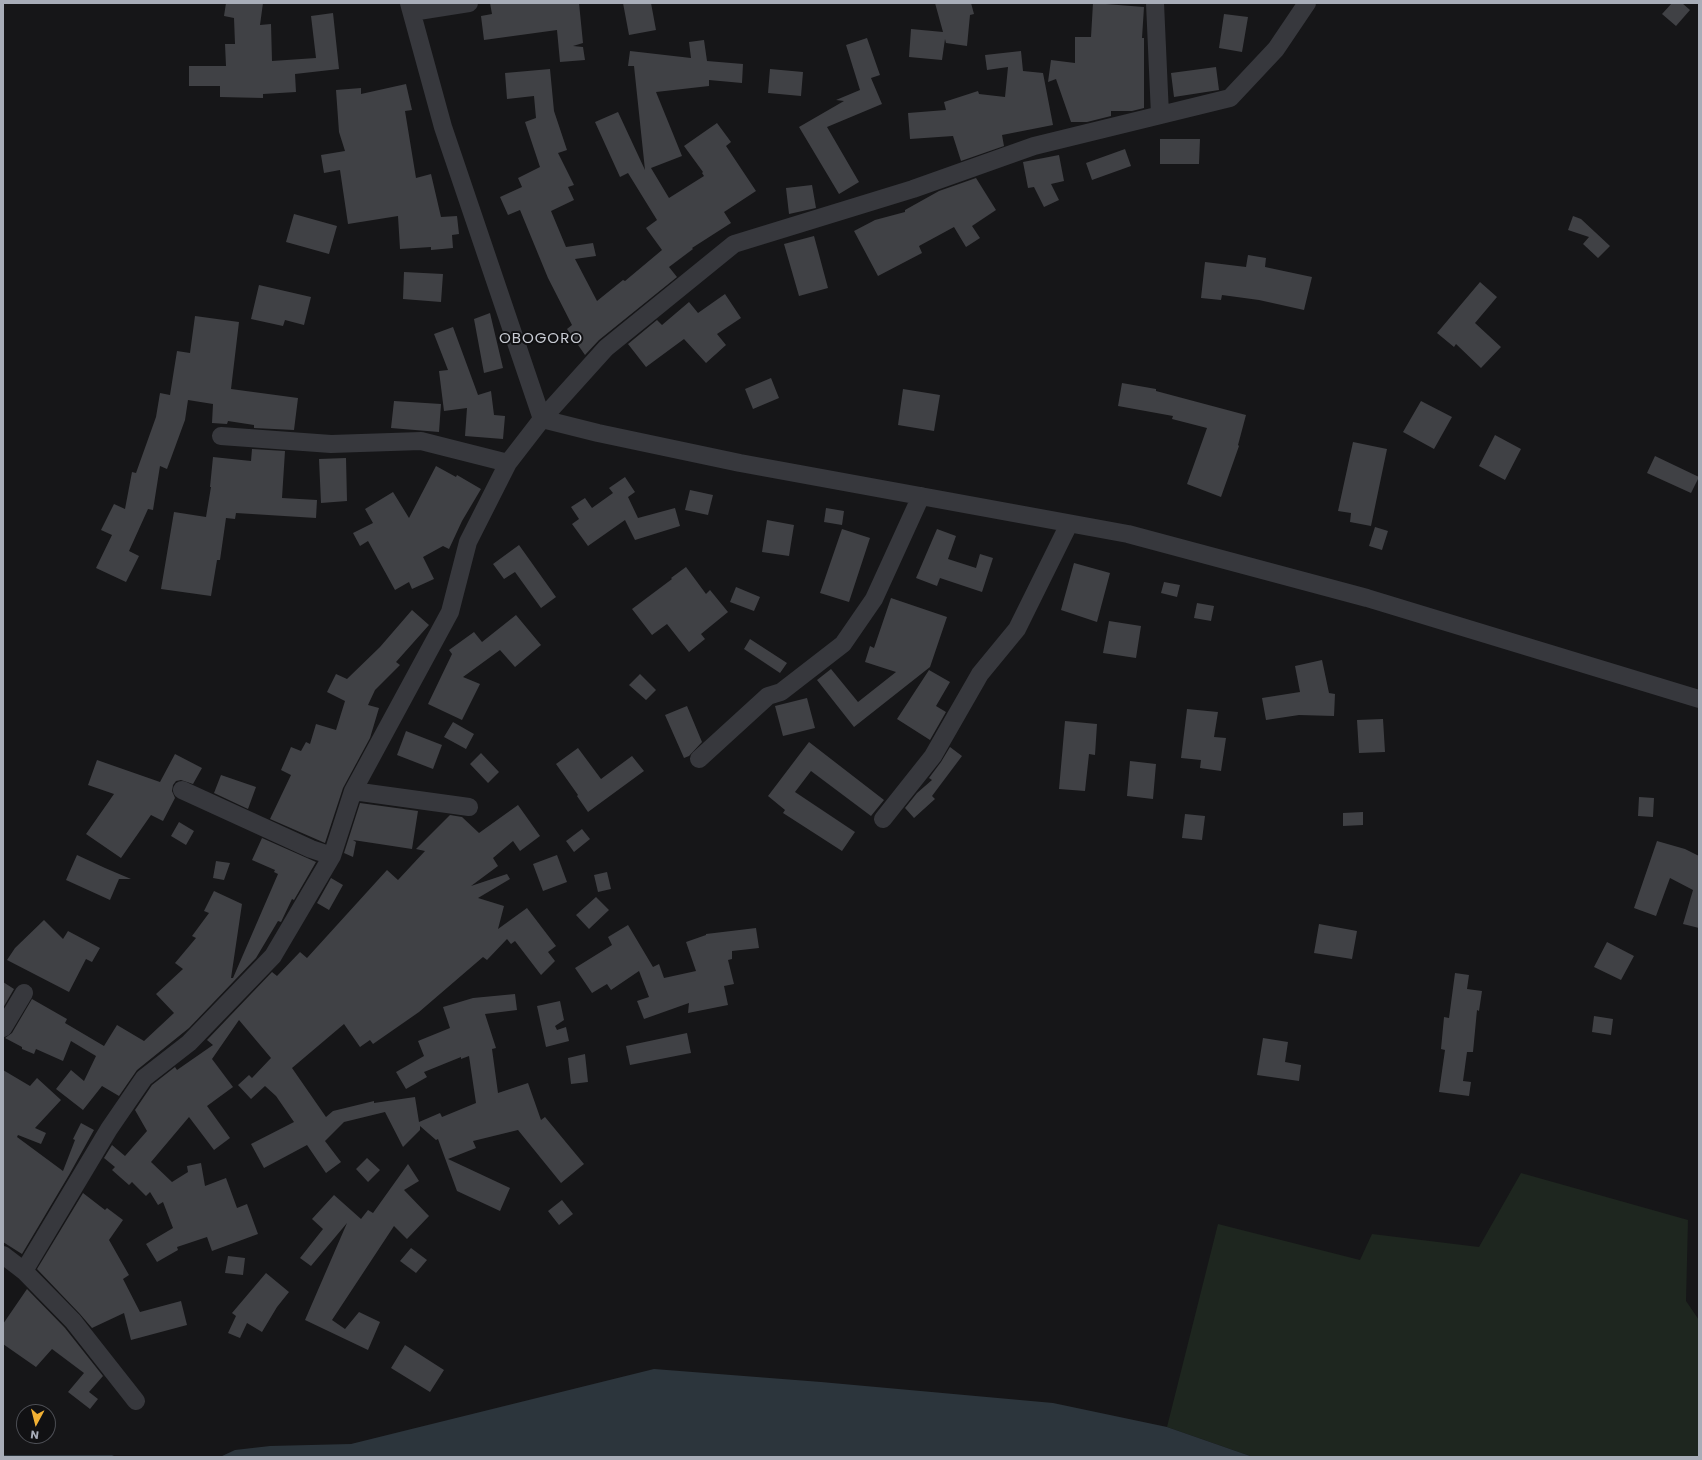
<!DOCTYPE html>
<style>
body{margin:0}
#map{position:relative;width:1702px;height:1460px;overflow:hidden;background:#161618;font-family:Poppins,sans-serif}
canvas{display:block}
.frame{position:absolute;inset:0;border:4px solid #a8adb8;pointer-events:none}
.north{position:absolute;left:16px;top:1404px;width:40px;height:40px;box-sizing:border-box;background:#111113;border:1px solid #4d4f55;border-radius:50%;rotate:187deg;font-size:11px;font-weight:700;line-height:16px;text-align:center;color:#a8adb8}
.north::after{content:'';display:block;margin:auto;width:14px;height:18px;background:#f2b134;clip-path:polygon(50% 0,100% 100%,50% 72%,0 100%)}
</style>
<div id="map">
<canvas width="1702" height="1460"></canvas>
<div class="frame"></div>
<div class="north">N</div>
</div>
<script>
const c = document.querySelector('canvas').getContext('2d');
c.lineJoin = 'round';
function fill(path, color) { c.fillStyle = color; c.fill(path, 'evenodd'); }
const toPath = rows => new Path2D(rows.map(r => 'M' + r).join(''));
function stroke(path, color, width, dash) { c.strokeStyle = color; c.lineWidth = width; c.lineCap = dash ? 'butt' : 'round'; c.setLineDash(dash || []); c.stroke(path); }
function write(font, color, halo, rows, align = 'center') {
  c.font = font + ' Poppins,sans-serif'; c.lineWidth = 4; c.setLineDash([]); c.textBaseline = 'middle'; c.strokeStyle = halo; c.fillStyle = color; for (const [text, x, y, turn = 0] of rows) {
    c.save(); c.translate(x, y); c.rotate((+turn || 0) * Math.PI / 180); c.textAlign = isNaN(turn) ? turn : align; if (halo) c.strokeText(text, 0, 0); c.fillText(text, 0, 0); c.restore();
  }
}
const green = toPath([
 [1521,1173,1688,1220,1686,1301,1699,1320,1699,1457,1253,1457,1167,1427,1218,1224,1360,1260,1372,1234,1479,1247]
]);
const water = toPath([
 [654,1369,821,1382,1053,1403,1167,1427,1253,1457,220,1457,235,1450,270,1446,351,1444],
 [3,1455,112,1455,116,1457,3,1457]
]);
const building = toPath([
 [226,3,263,3,260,25,271,24,272,61,316,58,311,16,333,13,339,69,295,74,296,92,263,94,263,98,220,97,220,86,189,86,189,66,226,66,225,44,235,44,234,18,224,16],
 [490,3,579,3,583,43,573,46,583,47,585,60,560,62,557,30,484,40,481,16,492,14],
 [623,3,651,3,656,30,629,35],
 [935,3,971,3,974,14,970,15,967,46,946,43,945,39,942,60,909,57,911,29,943,32],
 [1093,3,1144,7,1142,38,1144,38,1144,108,1132,111,1111,111,1111,116,1087,122,1071,122,1056,79,1048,82,1051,60,1075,63,1075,37,1091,37],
 [1672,3,1682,3,1690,10,1676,26,1662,14],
 [1224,14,1248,17,1242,52,1219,48],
 [867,38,880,75,871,78,882,104,827,127,859,182,839,194,799,127,844,101,836,100,860,90,846,45],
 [704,40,707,61,743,64,742,83,709,80,709,86,656,92,682,156,651,168,669,198,704,176,702,173,703,172,684,146,717,123,731,142,726,146,756,191,724,212,731,223,692,248,693,249,669,267,677,277,599,340,585,355,567,329,572,325,548,278,520,210,508,215,500,197,522,187,518,178,540,167,525,122,536,118,534,96,507,99,505,73,550,69,554,111,567,150,558,153,574,185,568,187,574,200,551,211,566,247,593,243,596,256,575,259,597,301,623,280,625,281,662,250,646,228,657,220,628,173,620,177,595,122,618,112,645,170,634,66,628,66,630,51,691,58,689,42],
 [1021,51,1023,71,1043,73,1053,125,1002,135,1004,146,961,161,953,136,910,139,908,113,946,110,944,102,978,91,979,94,1005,97,1008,67,987,70,985,55],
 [1216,67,1219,90,1174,97,1171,73],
 [770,69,803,72,801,96,768,93],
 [406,84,412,110,405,111,416,178,431,174,441,217,457,216,459,234,452,235,453,248,431,250,431,247,400,249,398,216,348,224,340,170,324,173,321,155,345,151,339,132,336,90,361,88,361,94],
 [1160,139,1200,139,1199,164,1160,164],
 [1125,149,1131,166,1092,180,1086,163],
 [1059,155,1064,181,1051,184,1059,200,1044,207,1034,187,1028,188,1023,162],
 [976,178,996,210,972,226,980,238,966,247,954,227,919,246,922,253,878,276,854,231,875,220,905,212,905,210,939,191],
 [812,185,816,208,789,214,786,188],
 [294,214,337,226,329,254,286,242],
 [1573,216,1581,219,1610,246,1598,258,1583,244,1589,237,1568,230],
 [814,236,828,288,799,296,784,244],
 [1248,255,1266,258,1265,267,1312,277,1304,310,1259,300,1222,295,1221,300,1201,298,1205,262,1246,267],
 [404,272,443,274,441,302,403,299],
 [1480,282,1497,297,1475,323,1501,347,1481,368,1456,344,1454,347,1437,333],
 [259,285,311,297,304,325,285,320,283,326,251,319],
 [725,294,741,318,717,334,726,345,706,363,684,339,646,367,628,344,657,320,662,325,689,302,698,313],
 [490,313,503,368,484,373,474,319],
 [195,316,239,322,231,389,298,398,294,430,254,428,254,425,228,421,227,424,212,423,213,404,188,400,185,420,167,469,160,466,153,510,148,509,129,551,139,556,126,582,96,568,112,535,101,530,114,504,125,509,132,472,136,473,156,417,160,393,170,395,177,351,190,353],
 [453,327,478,395,491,391,494,415,505,416,503,439,465,436,467,408,444,411,439,371,448,370,434,334],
 [771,378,779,398,753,409,745,389],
 [1122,383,1156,389,1156,391,1246,415,1238,445,1239,446,1221,497,1187,484,1207,428,1172,419,1173,416,1118,406],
 [903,389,940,395,934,431,898,425],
 [394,401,441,404,439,432,391,428],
 [1421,401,1452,417,1434,449,1403,432],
 [1495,435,1521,449,1505,480,1479,466],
 [1353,442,1387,449,1371,526,1350,522,1351,513,1338,511],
 [252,449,285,451,282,498,317,500,316,518,236,513,235,519,226,518,220,560,217,560,211,596,161,589,174,512,206,517,211,487,210,487,213,457,251,461],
 [1655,456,1699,477,1691,493,1647,473],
 [346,458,347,501,321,503,319,459],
 [436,466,456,477,457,475,481,489,462,521,449,549,443,546,423,557,434,579,412,589,409,582,395,590,368,541,360,546,353,533,373,523,365,509,393,492,409,518],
 [625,477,635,492,628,497,638,518,675,508,680,526,635,540,625,520,588,546,572,524,579,519,571,507,585,498,592,508,613,493,609,488],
 [690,490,713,495,708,515,685,510],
 [826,508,844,511,842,525,824,522],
 [767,520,794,525,789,556,762,552],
 [1375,527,1388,531,1382,550,1369,546],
 [842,529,870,538,849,602,820,593],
 [937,529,956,536,948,559,976,568,980,554,993,558,982,592,940,578,937,586,916,578],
 [519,545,556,597,541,608,515,572,504,579,493,564],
 [1074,563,1110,573,1097,622,1061,610],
 [686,567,706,594,710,590,728,612,701,634,705,639,689,652,667,624,652,635,632,609,672,579,671,578],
 [1164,582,1180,585,1177,597,1161,593],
 [736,587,760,597,754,611,730,602],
 [891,598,947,617,930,667,854,727,817,680,831,669,858,702,896,672,865,662,870,646,874,648],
 [1197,603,1214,606,1211,621,1194,618],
 [412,610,429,625,396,662,400,665,375,690,368,705,379,708,370,738,343,788,325,843,270,819,291,775,281,770,291,747,301,751,306,742,310,744,316,724,336,730,345,701,327,692,336,674,347,679,380,647],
 [516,615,541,645,515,667,500,650,463,677,480,684,462,720,428,704,452,654,449,650,474,632,482,642],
 [1109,621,1141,626,1136,658,1103,653],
 [750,639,787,663,780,673,744,649],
 [1322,660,1329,693,1335,694,1334,716,1299,715,1266,720,1262,698,1300,692,1295,666],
 [929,670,950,682,936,706,946,712,930,740,897,719],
 [640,674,656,690,646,700,629,685],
 [807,698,815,728,783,736,775,706],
 [687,706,702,742,689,756,684,758,665,715],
 [1187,709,1218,712,1214,737,1226,738,1221,771,1200,768,1201,760,1181,758],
 [1383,719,1385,752,1359,753,1357,720],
 [1065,721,1097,724,1095,755,1089,754,1085,791,1059,789],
 [453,722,474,734,466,749,444,737],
 [406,731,442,745,433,769,397,755],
 [809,742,884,800,871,816,811,771,795,792,855,832,842,851,783,813,785,810,768,796],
 [950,747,962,756,932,796,935,799,914,818,905,808,917,793,932,780,929,778,941,762],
 [578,748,601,779,632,756,644,771,588,812,577,796,578,795,556,764],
 [481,753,499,772,488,783,470,764],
 [175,754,202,768,193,784,181,780,176,781,173,785,172,791,175,798,163,821,151,815,121,858,86,834,114,794,88,785,97,760,160,782],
 [1130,761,1156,764,1153,799,1127,796],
 [221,775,256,787,248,809,214,793],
 [1639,797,1654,798,1653,817,1638,816],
 [360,803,418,811,412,849,353,840,356,842,353,857,344,853],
 [518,805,540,836,520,851,513,841,493,858,498,866,471,886,507,874,510,879,478,898,504,906,498,929,527,908,556,946,548,952,555,961,541,975,515,941,511,944,507,939,487,960,483,957,419,1012,373,1044,370,1040,360,1047,344,1024,292,1068,326,1117,333,1111,374,1101,374,1103,415,1097,419,1122,440,1113,442,1117,476,1103,469,1056,461,1059,461,1057,424,1072,427,1077,406,1089,396,1072,424,1056,418,1041,450,1028,443,1007,473,998,515,994,517,1010,485,1014,496,1048,492,1049,498,1093,528,1083,541,1120,545,1117,584,1164,561,1183,518,1130,473,1141,476,1148,448,1159,510,1188,500,1211,457,1191,438,1139,436,1140,420,1126,420,1130,403,1147,385,1112,344,1122,325,1141,341,1162,326,1173,307,1145,264,1168,251,1144,294,1122,276,1096,265,1086,251,1099,238,1085,249,1075,252,1078,271,1058,239,1020,212,1059,233,1087,207,1106,230,1138,214,1150,189,1117,151,1162,172,1182,188,1172,187,1166,201,1163,205,1186,226,1178,237,1208,247,1204,258,1234,212,1251,207,1237,177,1247,178,1250,157,1262,146,1244,173,1228,163,1202,158,1205,150,1192,146,1196,132,1182,129,1185,112,1170,115,1167,104,1158,112,1145,125,1156,147,1131,135,1110,152,1085,175,1067,177,1070,213,1045,207,1040,272,972,277,976,300,952,307,958,387,870,398,880,425,851,416,849,450,815,462,817,479,833],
 [1363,812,1363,825,1343,826,1343,813],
 [1185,814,1205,816,1202,840,1182,838],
 [179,822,194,831,186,845,171,836],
 [582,829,590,839,574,852,566,841],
 [262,838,316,862,294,900,292,899,281,922,278,921,256,958,189,1028,137,1070,119,1096,102,1086,83,1110,56,1089,71,1070,84,1081,96,1056,71,1041,63,1061,36,1049,34,1054,22,1049,22,1047,5,1038,12,1033,32,999,67,1019,65,1023,104,1046,117,1025,144,1041,174,1013,156,994,183,969,175,963,196,938,192,936,209,913,204,911,214,891,242,904,231,978,233,978,278,874,274,872,275,870,252,860],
 [1657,841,1685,849,1699,856,1699,928,1683,924,1693,890,1670,878,1656,916,1634,908],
 [77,855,105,868,131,879,119,879,110,900,66,880],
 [557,855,567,882,543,891,533,864],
 [216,861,230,863,224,880,213,878],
 [607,872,611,889,598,892,594,875],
 [331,878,343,885,329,910,317,903],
 [596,897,609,910,589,929,576,915],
 [44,920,63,939,68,931,100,948,92,962,86,959,69,992,7,960,15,948],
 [1319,924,1357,931,1352,959,1314,953],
 [628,925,653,967,659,964,664,978,696,971,686,942,706,935,706,934,756,928,759,948,732,951,732,959,728,960,734,984,724,986,728,1005,688,1013,689,1003,644,1019,637,1001,649,997,639,971,611,990,607,984,592,993,575,968,612,945,608,937],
 [1607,942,1634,956,1621,980,1594,967],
 [1455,973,1469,975,1467,989,1482,991,1479,1011,1477,1010,1473,1052,1467,1052,1463,1081,1471,1082,1469,1096,1439,1092,1445,1050,1441,1049,1444,1017,1449,1018],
 [3,982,14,989,3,1008],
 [560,1001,564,1020,555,1026,557,1030,566,1027,569,1041,546,1047,537,1006],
 [1594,1016,1613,1019,1611,1035,1592,1032],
 [687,1033,691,1053,630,1065,626,1046],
 [1263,1038,1288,1042,1285,1062,1301,1065,1299,1081,1257,1075],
 [585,1054,588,1082,571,1084,568,1058],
 [3,1070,30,1086,37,1078,61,1100,35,1128,46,1133,41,1144,18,1135,17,1137,63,1171,75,1140,73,1139,81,1123,94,1130,69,1175,66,1173,69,1175,22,1254,3,1242],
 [367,1158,380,1170,368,1182,356,1169],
 [408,1164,419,1181,404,1190,429,1216,407,1239,394,1226,332,1320,345,1329,359,1312,380,1322,368,1350,305,1320,347,1223,311,1266,300,1258,323,1229,312,1219,334,1195,361,1219,368,1210,373,1213],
 [83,1193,105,1210,107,1208,123,1220,109,1240,129,1275,123,1279,140,1312,181,1301,187,1325,131,1340,124,1313,92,1328,80,1314,37,1269],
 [562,1200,573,1214,559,1225,548,1211],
 [411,1248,427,1260,416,1273,400,1261],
 [228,1256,245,1258,243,1275,225,1273],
 [266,1273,289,1292,277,1307,262,1332,247,1323,240,1338,228,1333,236,1316,232,1313],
 [27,1289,65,1328,103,1376,89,1392,98,1399,90,1409,68,1392,84,1373,52,1349,36,1367,3,1344,3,1324],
 [405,1345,444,1370,430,1392,391,1368]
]);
const minor = toPath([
 [409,3,443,127,542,419,598,433,740,463,1128,534,1367,598,1699,699],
 [1155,3,1160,115],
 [412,12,469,3],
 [221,436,331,444,421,441,508,463],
 [699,759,768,696,781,692,843,644,874,599,921,496],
 [182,790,311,849,332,856],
 [353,791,469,807],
 [883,819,933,756,980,674,1017,629,1069,524],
 [3,1028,24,993],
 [3,1255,24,1271,73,1321,136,1401],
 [24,1271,109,1129,144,1078,189,1043,273,956,332,856,353,791,450,612,468,542,508,463,542,419,606,348,734,244,913,189,1034,146,1230,98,1276,49,1307,3]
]);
const quarterNames = [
 ["OBOGORO",541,339]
];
fill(green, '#1e261f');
fill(water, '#2c353c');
fill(building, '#404145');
stroke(minor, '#37383d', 18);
c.letterSpacing = '1px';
write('15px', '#c9ccd4', '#111113', quarterNames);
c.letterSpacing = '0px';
</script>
